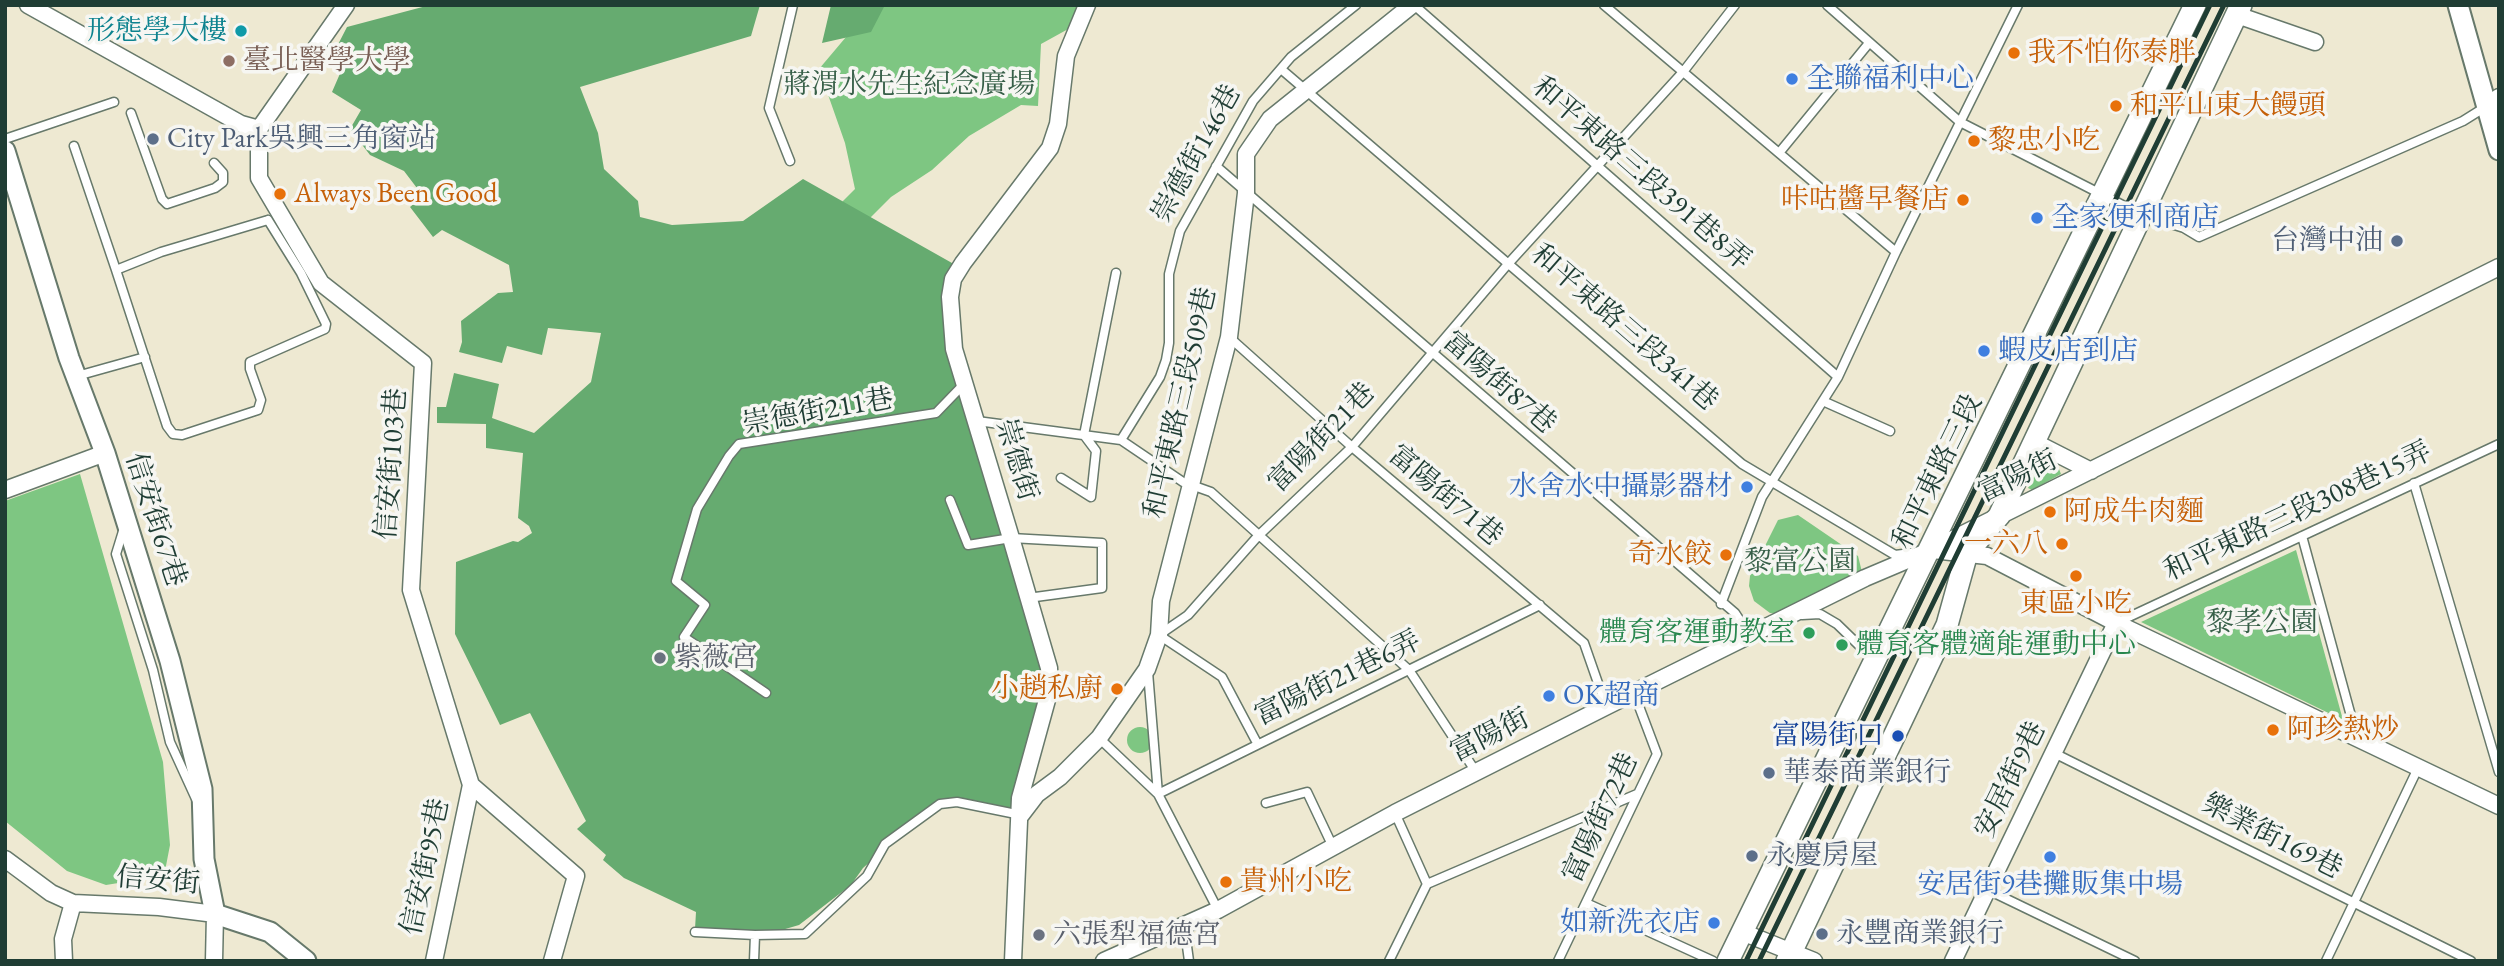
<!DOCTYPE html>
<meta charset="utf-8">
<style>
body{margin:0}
#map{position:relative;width:2504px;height:966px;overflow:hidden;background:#eee9d2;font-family:"EB Garamond",serif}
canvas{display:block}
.frame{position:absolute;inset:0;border:7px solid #1f3d34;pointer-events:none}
</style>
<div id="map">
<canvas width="2504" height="966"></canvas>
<div class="frame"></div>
</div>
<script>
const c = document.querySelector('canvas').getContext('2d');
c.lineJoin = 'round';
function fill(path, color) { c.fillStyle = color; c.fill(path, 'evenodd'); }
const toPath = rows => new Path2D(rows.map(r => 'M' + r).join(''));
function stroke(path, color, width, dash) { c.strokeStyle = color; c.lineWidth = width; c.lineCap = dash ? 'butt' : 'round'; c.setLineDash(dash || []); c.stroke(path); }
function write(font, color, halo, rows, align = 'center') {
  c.font = font + ' "EB Garamond","Noto Serif TC",serif'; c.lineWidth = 7; c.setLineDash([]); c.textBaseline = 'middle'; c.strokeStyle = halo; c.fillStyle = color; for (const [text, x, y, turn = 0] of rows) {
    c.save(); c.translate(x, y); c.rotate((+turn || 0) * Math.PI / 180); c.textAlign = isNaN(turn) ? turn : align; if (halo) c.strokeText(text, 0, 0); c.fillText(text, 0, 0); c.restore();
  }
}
const green = toPath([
 [873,5,1077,5,1070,28,1041,44,1038,106,1021,105,969,136,932,170,891,197,857,231,825,219,855,189,845,143,819,69],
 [2043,459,2059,469,2061,474,2032,490,2028,488],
 [80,474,163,762,170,845,165,871,149,878,106,885,67,871,5,821,5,501],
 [1798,515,1858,556,1862,572,1779,614,1770,613,1754,601,1749,586,1750,576,1778,520],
 [2296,550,2343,720,2141,622],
 '1127 740a13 13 0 1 1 26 0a13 13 0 1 1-26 0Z'
]);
const forest = toPath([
 [430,5,760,5,751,36,580,87,598,133,604,169,638,201,640,217,672,225,743,221,803,179,952,263,951,352,1047,688,1018,809,938,802,863,868,851,885,799,925,775,932,695,929,696,912,624,878,603,860,606,855,577,829,586,821,530,713,500,725,455,634,456,562,513,541,518,542,532,533,529,526,518,518,523,453,486,448,486,424,437,423,437,407,446,407,454,373,499,384,492,418,534,433,591,382,601,333,548,328,542,355,507,346,502,363,459,352,462,342,461,321,498,293,513,292,509,265,442,230,433,237,410,207,423,196,404,171,370,155,350,129,361,110,332,92,342,69,329,62,347,27],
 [831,5,885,5,871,32,822,43]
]);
const service = toPath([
 [1414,5,1838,377],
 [1604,5,1896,252],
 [1827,5,1960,122,2142,215,2184,228,2199,237,2463,121,2487,106],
 [1281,69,1742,464,1895,555,1911,553],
 [131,113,162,199,167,204,215,188,223,182,223,173,214,163],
 [5,139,114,102],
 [74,146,116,270],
 [1779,153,1869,43],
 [790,161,769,108,793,5],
 [1216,166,1735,613,1750,636],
 [268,220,301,273,326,324,325,329,250,362,250,369,261,400,258,410,182,435,173,434,167,426,116,270,161,252,268,220],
 [1229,337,1352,447,1584,643,1606,706],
 [77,376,145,357],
 [1825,402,1890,431],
 [977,421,1121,440,1183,482,1211,492,1409,670,1476,772],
 [1121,440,1160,377,1166,360,1169,343,1169,274,1180,231,1253,101,1291,57,1356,5],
 [1061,478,1091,497,1096,451,1084,435,1116,273],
 [2414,483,2499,772],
 [950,500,968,545,1011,538,1102,543,1102,588,1028,598],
 [124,528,116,554,153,670,170,742,197,801],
 [2302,536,2357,738],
 [1721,604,1762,497,1838,377,1896,252,2018,5],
 [1802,615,1820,614,1837,624,1873,659],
 [2116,623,2499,444],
 [1148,672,1158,794,1218,910],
 [766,693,684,637,705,605,676,581,697,509,729,456,739,444,936,413,964,384],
 [1099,738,1158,794,1540,605],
 [1257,743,1222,677,1159,635,1188,615,1258,536,1352,447,1508,264,1683,72,1735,5],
 [2054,753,2471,961],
 [1266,803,1307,792,1333,847],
 [1427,884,1637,794],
 [1988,890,2135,961],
 [1586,903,1713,961],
 [1184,924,1189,961],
 [695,932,755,935,754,961],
 [755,935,805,934,867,876,885,844,940,804,957,802,1021,815],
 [1389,961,1427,884,1395,813],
 [1558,961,1657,754,1634,693],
 [2326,961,2418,768]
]);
const minor = toPath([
 [28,5,241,124,259,129],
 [346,5,259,129,259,178,321,283,423,363,411,590,471,785,576,876,552,961],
 [2237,15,2315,42],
 [2487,106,2499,97],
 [2034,442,2091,471],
 [5,490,105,453],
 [1933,550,1987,556,2116,623,2499,806],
 [1021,815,1037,794,1060,777,1099,738,1147,669,1159,635,1161,601,1229,337,1246,193,1246,154,1270,119,1412,5],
 [5,859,51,893,73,903,159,907,215,914,214,961],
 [1742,932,1814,961],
 [64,961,63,939,73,903],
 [434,961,471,785],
 [1013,961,1020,798,1050,689,1049,668,1011,538,954,349,950,297,953,279,963,263,1050,148,1058,124,1066,56,1087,5],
 [1104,961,1218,910,1395,813,1607,706,1865,578,1931,550,2499,267],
 [1953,961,2116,623]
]);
const tertiary = toPath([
 [2458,5,2499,150],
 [5,151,69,358,105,453,170,661,202,789,204,859,215,914,270,932,306,961]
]);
const secondary = toPath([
 [1728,961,2195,5],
 [1787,961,1947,625,1967,553,1999,516,2241,5]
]);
const rail = toPath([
 [1746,961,2210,5],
 [1759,961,2224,5]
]);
const markers = [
 [241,31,7,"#0f9aa8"],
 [2014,53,7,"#e8710a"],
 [229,61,7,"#8d6e63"],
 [1792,79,7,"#3f7fe0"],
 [2116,106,7,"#e8710a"],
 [153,139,7,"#5c6f8a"],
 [1974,141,7,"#e8710a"],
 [280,194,7,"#e8710a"],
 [1963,200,7,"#e8710a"],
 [2037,218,7,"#3f7fe0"],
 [2397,241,7,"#5c6f8a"],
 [1984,351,7,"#3f7fe0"],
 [1747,487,7,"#3f7fe0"],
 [2050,512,7,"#e8710a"],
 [2062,544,7,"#e8710a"],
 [1726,555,7,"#e8710a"],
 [2076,576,7,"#e8710a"],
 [1809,633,7,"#2e9e5b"],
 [1842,645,7,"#2e9e5b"],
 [660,658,7,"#6b7280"],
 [1117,689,7,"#e8710a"],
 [1549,696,7,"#3f7fe0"],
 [2273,730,7,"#e8710a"],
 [1898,736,7,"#1a4fb4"],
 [1769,773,7,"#5c6f8a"],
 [1752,856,7,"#5c6f8a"],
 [2050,857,7,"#3f7fe0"],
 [1226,882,7,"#e8710a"],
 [1714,923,7,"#3f7fe0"],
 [1822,934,7,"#5c6f8a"],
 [1039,935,7,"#6b7280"]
];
const cultureNames = [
 ["形態學大樓",227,31]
];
const foodNames = [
 ["我不怕你泰胖",2028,53],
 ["和平山東大饅頭",2130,106],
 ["黎忠小吃",1988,141],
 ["Always Been Good",294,194],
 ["咔咕醬早餐店",1949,200,"right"],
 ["阿成牛肉麵",2064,512],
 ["一六八",2048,544,"right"],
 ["奇水餃",1712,555,"right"],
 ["東區小吃",2076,604,"center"],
 ["小趙私廚",1103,689,"right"],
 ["阿珍熱炒",2287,730],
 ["貴州小吃",1240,882]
];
const educationNames = [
 ["臺北醫學大學",243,61]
];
const shopNames = [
 ["全聯福利中心",1806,79],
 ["全家便利商店",2051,218],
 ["蝦皮店到店",1998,351],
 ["水舍水中攝影器材",1733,487,"right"],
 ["OK超商",1563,696],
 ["安居街9巷攤販集中場",2050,885,"center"],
 ["如新洗衣店",1700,923,"right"]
];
const parkNames = [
 ["蔣渭水先生紀念廣場",909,85],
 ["黎富公園",1800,562],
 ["黎孝公園",2262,623]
];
const serviceNames = [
 ["City Park吳興三角窗站",167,139],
 ["台灣中油",2383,241,"right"],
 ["華泰商業銀行",1783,773],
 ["永慶房屋",1766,856],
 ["永豐商業銀行",1836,934]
];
const streetNames = [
 ["崇德街146巷",1197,154,-61],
 ["和平東路三段391巷8弄",1641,174,41],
 ["和平東路三段341巷",1624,328,41],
 ["富陽街87巷",1499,383,41],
 ["和平東路三段509巷",1181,403,-77],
 ["崇德街211巷",818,412,-10],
 ["富陽街21巷",1322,438,-46],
 ["崇德街",1016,460,73],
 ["信安街103巷",392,464,-86],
 ["和平東路三段",1938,472,-64],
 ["富陽街",2018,477,-26],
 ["富陽街71巷",1445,496,40],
 ["和平東路三段308巷15弄",2298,512,-25],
 ["信安街67巷",155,520,72],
 ["富陽街21巷6弄",1338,679,-26],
 ["富陽街",1490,736,-27],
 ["安居街9巷",2011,780,-64],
 ["富陽街72巷",1601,818,-65],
 ["樂業街169巷",2272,837,27],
 ["信安街95巷",426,867,-78],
 ["信安街",158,881,5]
];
const leisureNames = [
 ["體育客運動教室",1795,633],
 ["體育客體適能運動中心",1856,645,"left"]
];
const worshipNames = [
 ["紫薇宮",674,658],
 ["六張犁福德宮",1053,935]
];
const transitNames = [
 ["富陽街口",1884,736]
];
fill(green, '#7ec682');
fill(forest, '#66ab70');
stroke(service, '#67796b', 11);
stroke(minor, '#67796b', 19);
stroke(tertiary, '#67796b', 23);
stroke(secondary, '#67796b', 24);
stroke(service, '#fff', 8);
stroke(minor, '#fff', 16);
stroke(tertiary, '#fff', 19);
stroke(secondary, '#fff', 21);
stroke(rail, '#1f3d34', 5);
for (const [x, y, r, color] of markers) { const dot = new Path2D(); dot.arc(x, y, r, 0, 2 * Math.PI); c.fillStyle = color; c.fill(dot); stroke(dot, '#f6f6f2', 2.5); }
write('28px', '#0d838f', '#f6f6f2', cultureNames, 'right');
write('28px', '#c56008', '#f6f6f2', foodNames, 'left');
write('28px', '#785e54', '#f6f6f2', educationNames, 'left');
write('28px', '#366cbe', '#f6f6f2', shopNames, 'left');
write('28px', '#375f48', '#f6f6f2', parkNames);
write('28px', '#4e5e75', '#f6f6f2', serviceNames, 'left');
write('28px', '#1f3d34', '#f6f6f2', streetNames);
write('28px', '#27864d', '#f6f6f2', leisureNames, 'right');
write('28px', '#5b616d', '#f6f6f2', worshipNames, 'left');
write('28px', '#164399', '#f6f6f2', transitNames, 'right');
</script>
